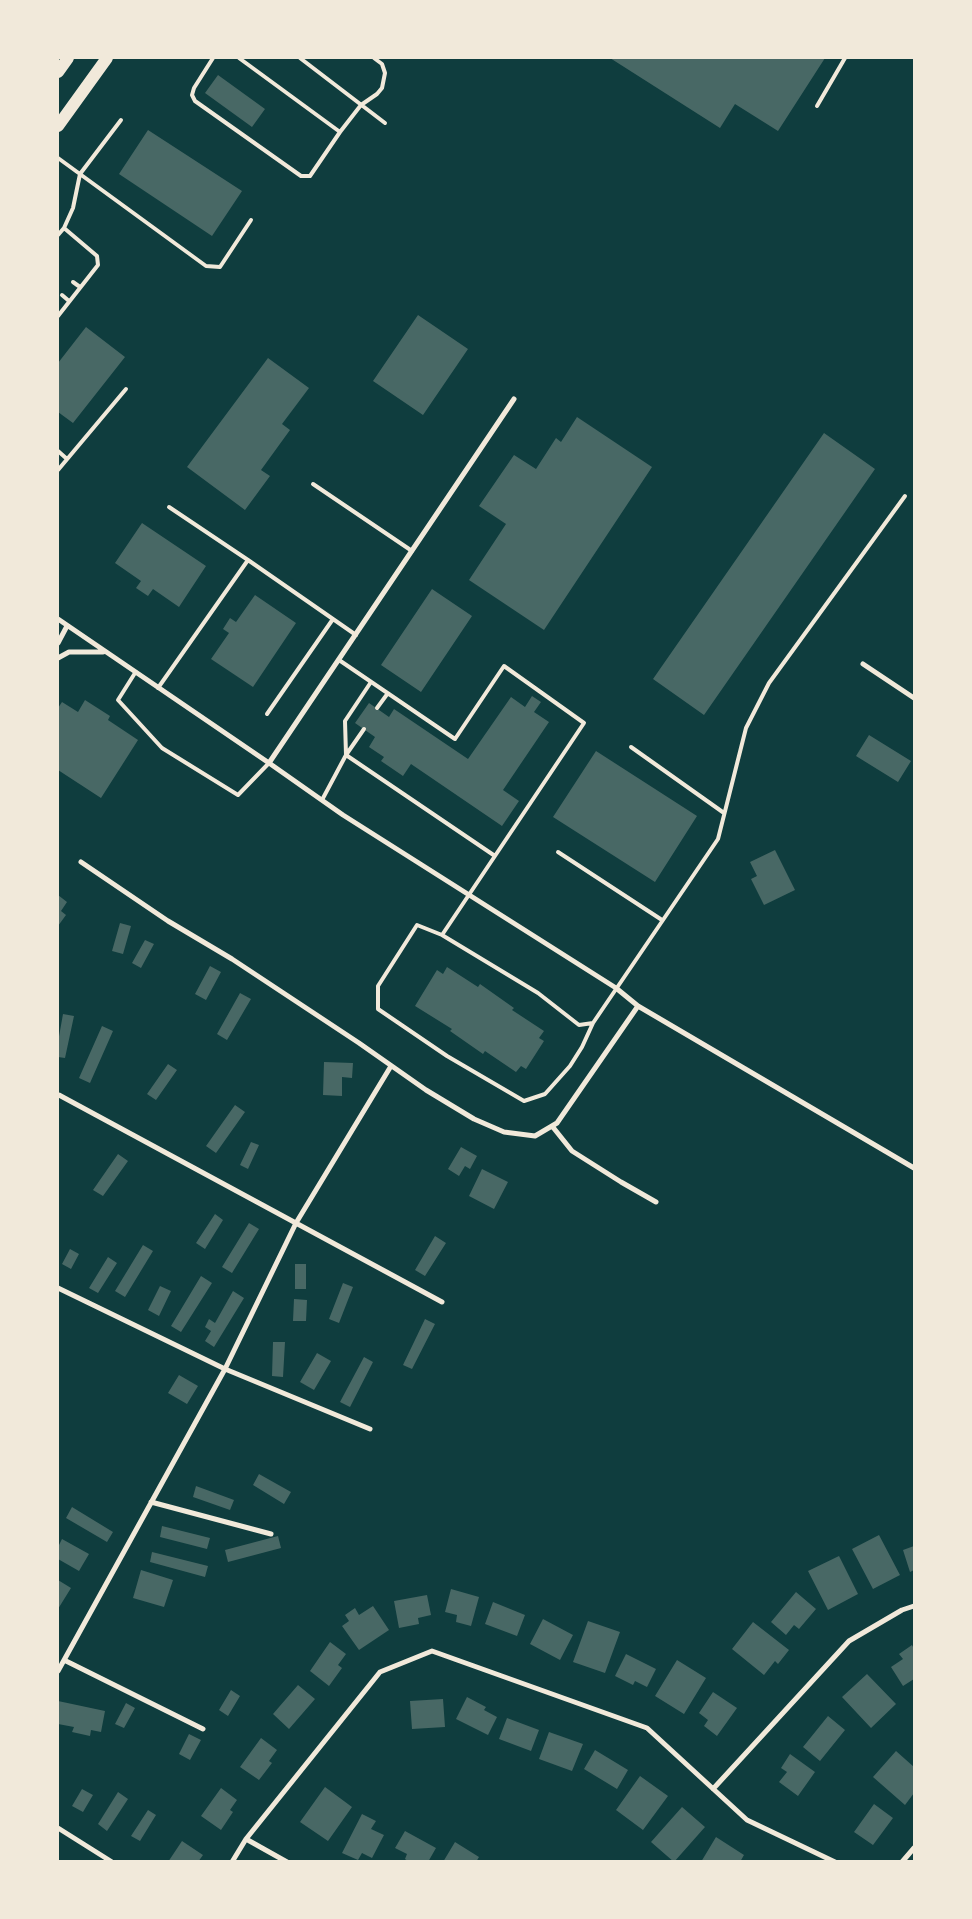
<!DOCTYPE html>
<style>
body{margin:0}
#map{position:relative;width:972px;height:1919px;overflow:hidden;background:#0f3d3e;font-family:Poppins,sans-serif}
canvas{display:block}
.frame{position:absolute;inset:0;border:59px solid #f1e9da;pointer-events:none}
</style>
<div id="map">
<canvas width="972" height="1919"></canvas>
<div class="frame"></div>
</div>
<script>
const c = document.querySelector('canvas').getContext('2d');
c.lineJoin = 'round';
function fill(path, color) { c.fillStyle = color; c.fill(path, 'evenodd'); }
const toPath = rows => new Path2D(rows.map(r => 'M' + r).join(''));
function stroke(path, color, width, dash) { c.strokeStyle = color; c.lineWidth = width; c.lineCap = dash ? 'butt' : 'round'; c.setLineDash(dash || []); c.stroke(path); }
const building = toPath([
 [610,58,825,58,778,131,735,104,720,128],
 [218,75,265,109,252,127,205,93],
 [148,130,242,191,212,236,119,174],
 [418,315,468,349,423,415,373,381],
 [86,327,125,357,73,423,58,412,58,363],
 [268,358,309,388,282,424,290,430,261,470,270,476,245,510,187,467],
 [577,417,652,467,544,630,469,580,506,524,479,506,514,455,536,469,556,438,561,442],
 [824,433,875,469,704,715,653,679],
 [142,523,206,566,179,607,153,589,148,596,136,588,141,581,115,563],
 [432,589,472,616,421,692,381,665],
 [255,595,296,623,253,687,211,659,229,633,223,629,230,618,236,622],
 [532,696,541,702,534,712,549,722,503,790,519,801,502,826,411,764,403,776,381,761,384,757,369,747,375,737,355,723,369,703,389,717,394,709,468,759,511,697,525,707],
 [85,700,110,716,108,720,138,740,101,798,58,770,58,708,62,702,78,712],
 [869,735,911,761,898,782,856,756],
 [596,751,697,816,655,882,553,817],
 [775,850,795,890,764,905,751,879,757,876,750,862],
 [58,895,67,902,61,911,66,915,58,926],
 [120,923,131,926,123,954,112,951],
 [145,940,154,944,141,968,132,963],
 [210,966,221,972,206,1000,195,994],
 [447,967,478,987,480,984,514,1008,512,1010,544,1031,539,1038,544,1041,526,1069,521,1066,516,1072,485,1051,483,1054,450,1031,452,1029,415,1006,437,970,443,974],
 [240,993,251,999,227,1040,217,1034],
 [63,1014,74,1016,65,1058,58,1057,58,1042],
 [102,1026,113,1031,90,1083,79,1078],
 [324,1062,353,1063,352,1078,342,1077,342,1096,323,1095],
 [168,1064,177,1070,156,1100,147,1094],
 [235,1105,245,1112,216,1153,206,1146],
 [251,1142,259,1145,248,1169,240,1165],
 [461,1147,477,1156,470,1169,465,1166,459,1176,448,1169],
 [118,1154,128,1161,103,1196,93,1190],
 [482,1169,508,1182,494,1209,469,1196],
 [215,1214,223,1220,205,1249,196,1243],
 [249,1223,259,1229,232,1273,222,1267],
 [435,1236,446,1243,425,1276,415,1270],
 [143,1245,153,1251,125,1297,115,1291],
 [70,1249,79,1254,71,1269,62,1264],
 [108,1257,117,1263,98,1293,89,1288],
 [295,1264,306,1264,306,1289,295,1289],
 [201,1276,212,1283,181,1332,171,1326],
 [343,1283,353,1287,339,1323,329,1319],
 [160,1286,171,1291,159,1316,148,1310],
 [233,1291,244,1298,214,1347,205,1341,211,1331,205,1327,209,1319,215,1323],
 [294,1299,307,1300,306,1321,293,1321],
 [425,1319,435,1324,412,1369,403,1365],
 [273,1342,285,1342,283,1377,272,1376],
 [317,1353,331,1361,314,1390,300,1382],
 [364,1357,373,1362,350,1407,340,1402],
 [179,1375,198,1386,187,1404,168,1393],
 [259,1474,291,1492,284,1504,253,1485],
 [196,1486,234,1500,230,1510,193,1497],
 [72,1507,113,1532,107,1542,66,1518],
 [162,1526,210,1538,207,1549,160,1537],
 [879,1535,900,1575,873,1589,852,1549],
 [278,1536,281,1548,228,1562,225,1550],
 [62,1539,89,1554,79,1571,58,1559,58,1547],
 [914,1546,914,1570,910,1572,903,1550],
 [152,1552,208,1566,205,1577,150,1562],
 [839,1556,858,1594,828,1610,808,1571],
 [141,1570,173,1580,164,1607,133,1598],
 [58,1580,71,1588,58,1609],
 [451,1589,479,1597,471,1626,456,1622,457,1615,445,1612],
 [796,1592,816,1609,799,1629,794,1625,786,1635,771,1622],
 [427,1595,431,1615,418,1618,419,1624,399,1628,394,1601],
 [493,1602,525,1615,517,1636,485,1624],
 [373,1606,389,1630,359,1650,342,1626,349,1621,345,1615,355,1608,359,1615],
 [543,1619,573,1635,560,1660,530,1644],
 [588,1621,620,1632,605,1673,573,1662],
 [753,1622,789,1650,778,1664,775,1661,764,1675,732,1649],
 [330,1642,346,1654,338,1665,342,1668,329,1686,310,1671],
 [912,1645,914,1649,914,1679,903,1686,891,1667,903,1659,899,1654],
 [626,1654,656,1669,647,1687,635,1681,633,1685,615,1676],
 [677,1660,706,1678,684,1714,655,1696],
 [867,1674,896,1704,871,1728,842,1697],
 [298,1685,315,1699,289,1729,273,1714],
 [231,1690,240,1696,228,1716,219,1710],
 [713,1692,737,1708,717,1736,704,1726,708,1720,699,1713],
 [467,1697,486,1707,484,1710,497,1717,488,1735,456,1719],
 [443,1699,445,1727,412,1729,410,1701],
 [58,1701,105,1711,101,1732,91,1730,90,1736,72,1732,74,1727,58,1724],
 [126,1703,135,1708,124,1728,115,1724],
 [828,1716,845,1730,820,1761,803,1747],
 [507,1718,539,1730,531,1751,499,1739],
 [549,1732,583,1744,572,1771,539,1759],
 [189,1734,201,1740,190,1760,179,1754],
 [261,1738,277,1750,269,1761,272,1763,259,1780,240,1767],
 [595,1750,628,1770,617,1789,584,1769],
 [896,1751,914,1767,914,1793,905,1805,873,1777],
 [790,1754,815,1772,798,1796,779,1782,787,1772,781,1768],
 [640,1776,668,1796,643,1830,616,1810],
 [325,1787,352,1807,328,1841,300,1822],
 [221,1788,237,1800,230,1810,233,1812,221,1830,201,1816],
 [82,1789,93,1795,83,1812,72,1806],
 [118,1792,128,1799,107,1831,98,1824],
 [874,1804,893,1818,873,1845,854,1832],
 [682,1807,705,1827,674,1862,651,1842],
 [148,1810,156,1815,140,1841,131,1836],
 [362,1814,376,1821,371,1829,384,1835,372,1858,362,1853,358,1860,342,1853],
 [405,1831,436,1848,428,1862,409,1862,405,1859,407,1854,395,1848],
 [716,1837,744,1855,740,1862,701,1862],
 [182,1841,203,1855,198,1862,168,1862],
 [455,1842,479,1857,476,1862,443,1862]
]);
const service = toPath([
 [213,58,194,88,192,95,195,101,301,176,310,176,340,132,239,58],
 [300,58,385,123],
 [817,106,845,58],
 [340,132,361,105,377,94,382,88,385,73,382,64,374,58],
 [58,158,206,266,220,267,251,220],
 [58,235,64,228,73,208,80,174,121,120],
 [73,282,80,287],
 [62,295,69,301],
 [58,316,98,265,97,256,64,228],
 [58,451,67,459],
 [58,470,126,389],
 [313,484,412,551],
 [169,507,248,560],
 [339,660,455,739,504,666,584,723,442,935,538,993,579,1025,593,1023,718,839,746,728,769,683,905,496],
 [135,673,118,700,162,748,238,795,269,763],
 [158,688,248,560,356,635],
 [377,708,388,693],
 [267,714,333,619],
 [631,747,724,813],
 [346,755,345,721,371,682],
 [346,755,364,729],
 [322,800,346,755,495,856],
 [558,852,662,920],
 [442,935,417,925,378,986,378,1009,447,1056,524,1101,545,1094,570,1066,582,1047,593,1023]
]);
const minor = toPath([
 [58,619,269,763,343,815,616,988,638,1006,914,1168],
 [58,643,67,626],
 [58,658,69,652,103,652],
 [863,664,914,698],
 [269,763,514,399],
 [81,862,168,921,232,959,359,1043,426,1090,474,1119,504,1132,535,1136,557,1123,638,1006],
 [59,1095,442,1302],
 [552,1126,572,1151,621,1182,656,1202],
 [58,1288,225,1369,370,1429],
 [151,1502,271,1534],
 [64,1660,203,1729],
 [58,1671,225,1369,296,1223,391,1066],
 [713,1789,849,1641,902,1610,914,1606],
 [58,1828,112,1862],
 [246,1839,287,1862],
 [232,1862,246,1839,380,1672,432,1651,647,1728,747,1820,835,1862],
 [902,1862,914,1848]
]);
const primary = toPath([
 [58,72,68,58],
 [58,126,107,58]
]);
fill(building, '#486865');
stroke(service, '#f1e9da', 4);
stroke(minor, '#f1e9da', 5);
stroke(primary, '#f1e9da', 12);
</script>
